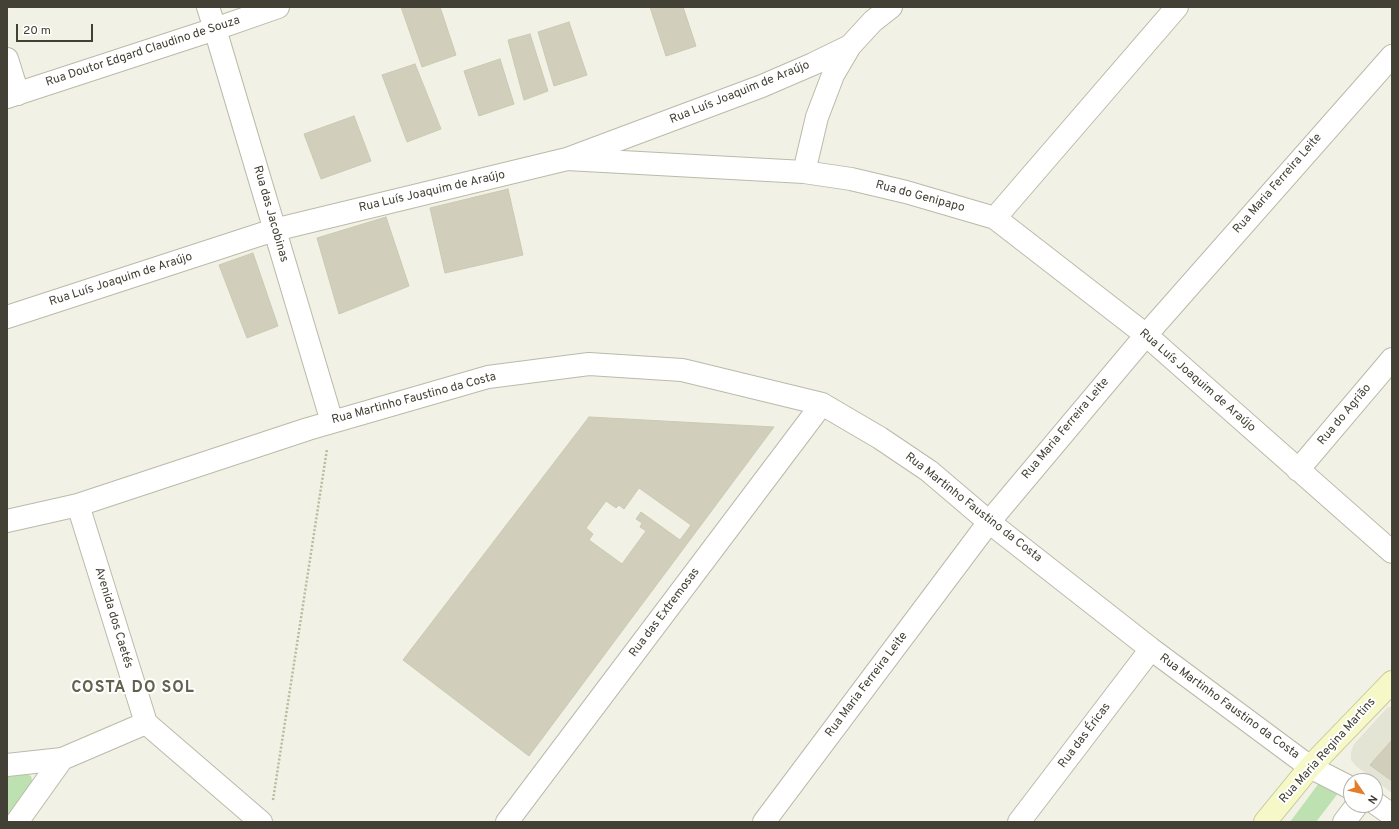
<!DOCTYPE html>
<meta charset="utf-8">
<style>
body{margin:0}
#map{position:relative;width:1399px;height:829px;overflow:hidden;background:#f1f1e5;font-family:Overpass,sans-serif}
canvas{display:block}
.frame{position:absolute;inset:0;border:8px solid #434135;pointer-events:none}
.north{position:absolute;left:1343px;top:773px;width:40px;height:40px;box-sizing:border-box;background:#fff;border:1px solid #b4b3ae;border-radius:50%;rotate:124deg;font-size:11px;font-weight:700;line-height:16px;text-align:center;color:#434135}
.north::after{content:'';display:block;margin:auto;width:14px;height:18px;background:#e47c29;clip-path:polygon(50% 0,100% 100%,50% 72%,0 100%)}
.scale{position:absolute;left:16px;top:24px;width:77px;height:18px;box-sizing:border-box;border:2px solid #434135;border-top:0;padding-left:5px;font-size:12px;line-height:14px;white-space:nowrap;color:#434135;-webkit-text-stroke:3px #fff;paint-order:stroke}
</style>
<div id="map">
<canvas width="1399" height="829"></canvas>
<div class="frame"></div>
<div class="north">N</div>
<div class="scale">20 m</div>
</div>
<script>
const c = document.querySelector('canvas').getContext('2d');
c.lineJoin = 'round';
function fill(path, color) { c.fillStyle = color; c.fill(path, 'evenodd'); }
const toPath = rows => new Path2D(rows.map(r => 'M' + r).join(''));
function stroke(path, color, width, dash) { c.strokeStyle = color; c.lineWidth = width; c.lineCap = dash ? 'butt' : 'round'; c.setLineDash(dash || []); c.stroke(path); }
function write(font, color, halo, rows, align = 'center') {
  c.font = font + ' Overpass,sans-serif'; c.lineWidth = 4; c.setLineDash([]); c.textBaseline = 'middle'; c.strokeStyle = halo; c.fillStyle = color; for (const [text, x, y, turn = 0] of rows) {
    c.save(); c.translate(x, y); c.rotate((+turn || 0) * Math.PI / 180); c.textAlign = isNaN(turn) ? turn : align; if (halo) c.strokeText(text, 0, 0); c.fillText(text, 0, 0); c.restore();
  }
}
const residential = toPath([
 [1392,706,1392,793,1356,766,1351,760,1351,752,1354,744,1387,708]
]);
const green = toPath([
 [27,774,31,776,32,780,32,785,7,818,7,777],
 [1322,779,1339,792,1316,822,1290,822]
]);
const building = toPath([
 [401,7,440,7,456,55,422,67,401,7],
 [650,7,683,7,696,46,666,56,650,7],
 [569,22,587,75,554,86,538,32,569,22],
 [530,34,548,91,524,100,508,40,530,34],
 [500,59,514,104,479,116,464,71,500,59],
 [415,64,441,129,407,142,382,75,415,64],
 [354,116,371,161,321,179,304,134,354,116],
 [508,189,523,255,445,273,430,208,508,189],
 [386,217,409,286,339,314,317,238,386,217],
 [253,253,278,326,247,338,219,265,253,253],
 [589,417,774,427,529,756,403,660,589,417],
 [639,488,691,525,680,540,641,512,636,519,642,523,640,527,646,531,622,564,589,540,593,534,586,528,606,501,616,508,619,505,624,509,639,488],
 [1392,740,1392,781,1370,765,1392,740]
]);
const path = toPath([
 [273,800,327,449]
]);
const street = toPath([
 [208,7,215,29,332,422],
 [7,59,18,94],
 [7,97,215,29,278,7],
 [567,159,804,172,851,179,906,192,995,218,1146,335,1392,552],
 [804,172,817,117,833,75,850,46,873,21,891,7],
 [995,218,1177,7],
 [7,317,274,230,567,159,762,86,813,64,850,46],
 [1298,470,1392,359],
 [78,505,146,723,261,822],
 [7,521,78,505,308,429,488,377,589,364,682,370,822,404,880,438,929,471,989,522,1151,649,1310,767,1351,788],
 [7,765,62,759,146,723],
 [1375,803,1392,815],
 [17,822,62,759],
 [507,822,822,404],
 [764,822,989,522,1146,335,1392,56],
 [1019,822,1151,649],
 [1344,822,1357,805]
]);
const secondary = toPath([
 [1265,822,1310,767,1392,682]
]);
const streetNames = [
 ["Rua Doutor Edgard Claudino de Souza",143,52,-18],
 ["Rua Luís Joaquim de Araújo",740,93,-22],
 ["Rua Maria Ferreira Leite",1278,184,-49],
 ["Rua Luís Joaquim de Araújo",432,192,-13],
 ["Rua do Genipapo",920,197,15],
 ["Rua das Jacobinas",270,214,74],
 ["Rua Luís Joaquim de Araújo",121,280,-18],
 ["Rua Luís Joaquim de Araújo",1197,381,41],
 ["Rua Martinho Faustino da Costa",414,399,-15],
 ["Rua do Agrião",1345,415,-50],
 ["Rua Maria Ferreira Leite",1066,429,-50],
 ["Rua Martinho Faustino da Costa",973,508,38],
 ["Rua das Extremosas",665,613,-53],
 ["Avenida dos Caetés",113,618,73],
 ["Rua Maria Ferreira Leite",867,685,-53],
 ["Rua Martinho Faustino da Costa",1229,707,36],
 ["Rua das Éricas",1085,736,-53],
 ["Rua Maria Regina Martins",1328,751,-48]
];
const districtNames = [
 ["COSTA DO SOL",133,689]
];
fill(residential, '#e4e4d4');
fill(green, '#bee1b2');
fill(building, '#d1cfbc');
stroke(building, '#cbc9b0', 1);
stroke(street, '#bbbaa9', 24);
stroke(secondary, '#c8c997', 24);
stroke(path, '#bbba9c', 2.5, [2, 2]);
stroke(street, '#fff', 22);
stroke(secondary, '#f6f9c7', 22);
write('12px', '#434135', '#fff', streetNames);
c.letterSpacing = '1px';
write('bold 16px', '#64624e', '#fff', districtNames);
c.letterSpacing = '0px';
</script>
